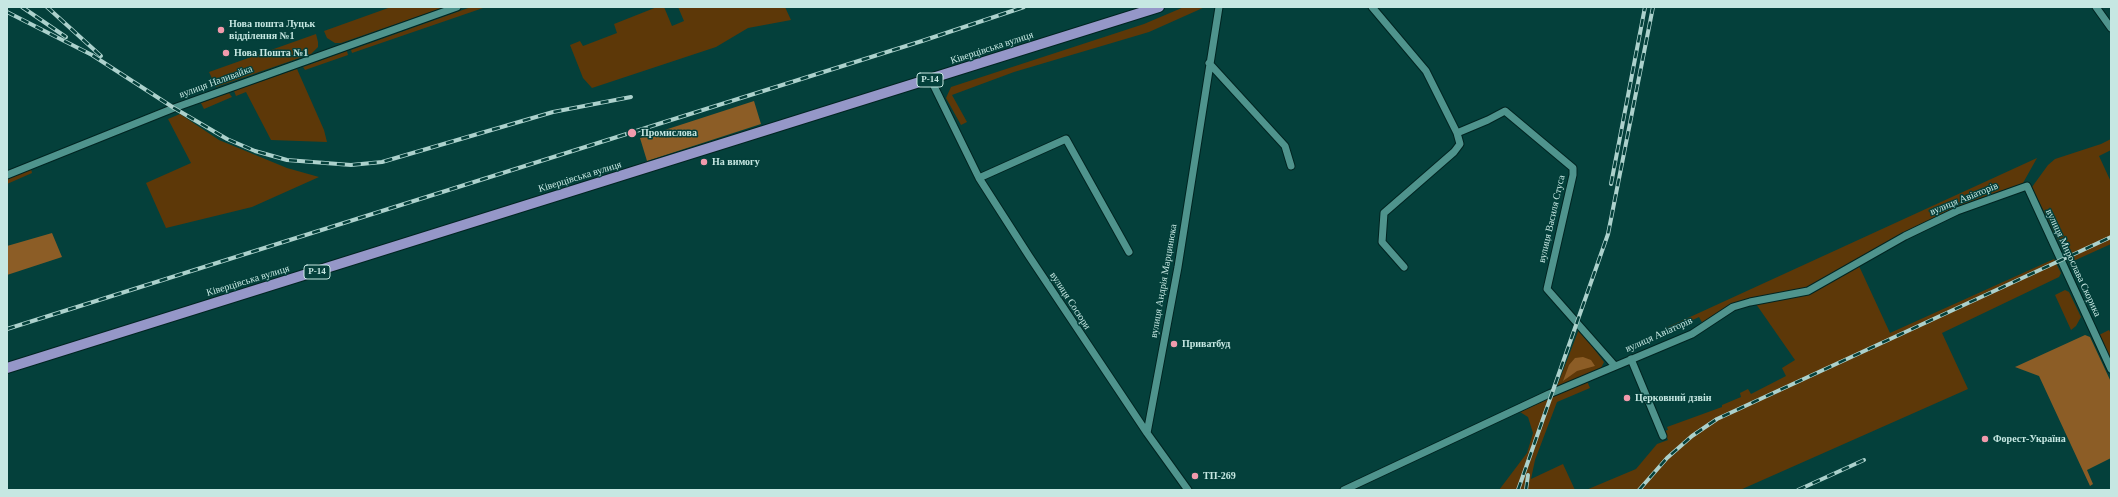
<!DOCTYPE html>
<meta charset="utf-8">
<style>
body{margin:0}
#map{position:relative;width:2118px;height:497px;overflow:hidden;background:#04403b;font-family:Georgia,serif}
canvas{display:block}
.frame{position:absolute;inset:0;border:8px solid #c6e7e2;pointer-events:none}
</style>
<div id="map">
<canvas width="2118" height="497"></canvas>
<div class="frame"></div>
</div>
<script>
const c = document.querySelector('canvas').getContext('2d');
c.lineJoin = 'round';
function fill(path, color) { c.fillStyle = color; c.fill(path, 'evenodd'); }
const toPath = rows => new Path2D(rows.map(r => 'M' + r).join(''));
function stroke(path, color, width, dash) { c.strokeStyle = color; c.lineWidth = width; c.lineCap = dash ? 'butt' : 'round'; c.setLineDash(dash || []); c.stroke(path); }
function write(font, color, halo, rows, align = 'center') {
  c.font = font + ' Georgia,serif'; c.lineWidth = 3; c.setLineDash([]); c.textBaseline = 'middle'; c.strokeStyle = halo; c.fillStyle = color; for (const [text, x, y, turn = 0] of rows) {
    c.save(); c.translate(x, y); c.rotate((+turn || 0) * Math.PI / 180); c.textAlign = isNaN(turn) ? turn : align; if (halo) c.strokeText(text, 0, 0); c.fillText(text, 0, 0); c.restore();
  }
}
const green = toPath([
 [391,7,445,7,341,43,335,43,327,38,324,31],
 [471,7,486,7,352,53,351,50],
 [657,7,664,7,672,26,684,21,678,7,785,7,791,20,748,28,716,47,592,88,583,78,570,45,580,41,583,46,617,33,614,24],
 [1184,7,1205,7,1149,32,1014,72,952,95,967,122,961,125,946,98,951,87,1144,24],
 [316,34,318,42,318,47,311,54,216,87,209,72],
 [347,51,348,55,305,70,303,67],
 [297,69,324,130,327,142,271,140,246,92,236,96,234,91],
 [229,93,232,97,204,109,201,103],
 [180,114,219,140,287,168,319,177,252,207,166,228,146,183,191,163,168,119],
 [2111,139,2111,150,2099,156,2111,182,2111,244,2069,263,2032,187,2048,165,2055,159,2101,144],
 [2037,158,2023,183,1956,207,1903,233,1807,288,1750,298,1730,305,1703,324,1699,317,1667,332,1666,328],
 [31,169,32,173,7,184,7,178],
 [2054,259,2061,273,2059,277,1942,333,1968,389,1740,490,1586,490,1636,469,1657,444,1668,440,1664,431,1668,430,1667,427,1722,407,1722,405,1741,397,1740,393,1748,389,1751,394,1786,376,1782,368,1795,360,1756,304,1808,294,1859,266,1890,333],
 [2065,290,2069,292,2081,317,2076,326,2071,330,2055,295],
 [1579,329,1604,362,1601,368,1556,389],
 [2109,330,2111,334,2111,361,2099,335],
 [1587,381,1590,388,1557,402,1535,460,1531,479,1563,464,1575,490,1499,490,1527,453,1533,433,1528,417,1520,412]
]);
const forest = toPath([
 [754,101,761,124,647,161,640,138],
 [52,233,62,257,7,275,7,246],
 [2085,335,2090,337,2111,382,2111,458,2087,470,2093,484,2090,486,2039,376,2015,367],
 [1583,357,1591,360,1595,366,1577,371,1563,381,1569,365,1575,358]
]);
const minor = toPath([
 [1372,7,1426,71,1457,133,1488,120,1505,111,1573,168,1573,175,1547,289,1615,366],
 [2096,7,2111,28],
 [1209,63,1285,146,1291,166],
 [931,80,979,178,1029,256,1147,433],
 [7,175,174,108,457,7],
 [979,178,1066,139,1129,252],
 [1404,267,1382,242,1384,213,1454,152,1460,144,1457,133],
 [1631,359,1663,436],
 [1188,490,1147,433,1178,267,1219,7],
 [1344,490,1549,394,1692,334,1733,307,1750,302,1808,291,1905,236,1957,211,2027,186,2111,369]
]);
const primary = toPath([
 [7,368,1159,7]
]);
const rail = toPath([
 [22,7,66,37],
 [47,7,101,56],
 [7,12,92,55,174,108,227,139,255,151,287,160,351,165,382,162,553,112,631,97],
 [1611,184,1645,7],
 [7,329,922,41,1024,7],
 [1518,490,1608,234,1653,7],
 [1526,490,1528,475],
 [1639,490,1667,458,1692,436,1717,419,2111,237],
 [1798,490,1864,460]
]);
const markers = [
 [221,30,4,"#f29aac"],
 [226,53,4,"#f29aac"],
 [632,133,5,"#f29aac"],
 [704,162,4,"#f29aac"],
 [1174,344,4,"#f29aac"],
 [1627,398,4,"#f29aac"],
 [1985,439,4,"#f29aac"],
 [1195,476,4,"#f29aac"]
];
const shields = [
 [930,80,26],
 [317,272,26]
];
const shieldNames = [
 ["Р-14",930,80],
 ["Р-14",317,272]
];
const poiNames = [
 ["Нова пошта Луцьк",229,24],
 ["відділення №1",229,36],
 ["Нова Пошта №1",234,53],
 ["Промислова",641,133],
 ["На вимогу",712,162],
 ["Приватбуд",1182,344],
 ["Церковний дзвін",1635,398],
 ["Форест-Україна",1993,439],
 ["ТП-269",1203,476]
];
const streetNames = [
 ["Ківерцівська вулиця",992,48,-18],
 ["вулиця Наливайка",216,82,-20],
 ["Ківерцівська вулиця",580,177,-17],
 ["вулиця Авіаторів",1964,199,-22],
 ["вулиця Василя Стуса",1552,219,-77],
 ["вулиця Мирослава Скорика",2073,263,65],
 ["Ківерцівська вулиця",248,281,-17],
 ["вулиця Андрія Марцинюка",1164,281,-80],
 ["вулиця Сосюри",1070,301,57],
 ["вулиця Авіаторів",1659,335,-24]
];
fill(green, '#5d3808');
fill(forest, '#8c5d26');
stroke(minor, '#002421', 9);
stroke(primary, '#002421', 12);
stroke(minor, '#4f948d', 7);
stroke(primary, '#9597c8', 10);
stroke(rail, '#acd1cc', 4);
stroke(rail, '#04403b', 2.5, [8]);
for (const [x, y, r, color] of markers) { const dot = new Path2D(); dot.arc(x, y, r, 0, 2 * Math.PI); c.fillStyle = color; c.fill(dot); stroke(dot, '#04403b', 1.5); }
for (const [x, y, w] of shields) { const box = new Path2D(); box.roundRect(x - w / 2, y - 7, w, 14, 3); c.fillStyle = '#04403b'; c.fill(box); stroke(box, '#c6e7e2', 1); }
write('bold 9px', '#c6e7e2', null, shieldNames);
write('bold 10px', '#c6e7e2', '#04403b', poiNames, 'left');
write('10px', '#c6e7e2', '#04403b', streetNames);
</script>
